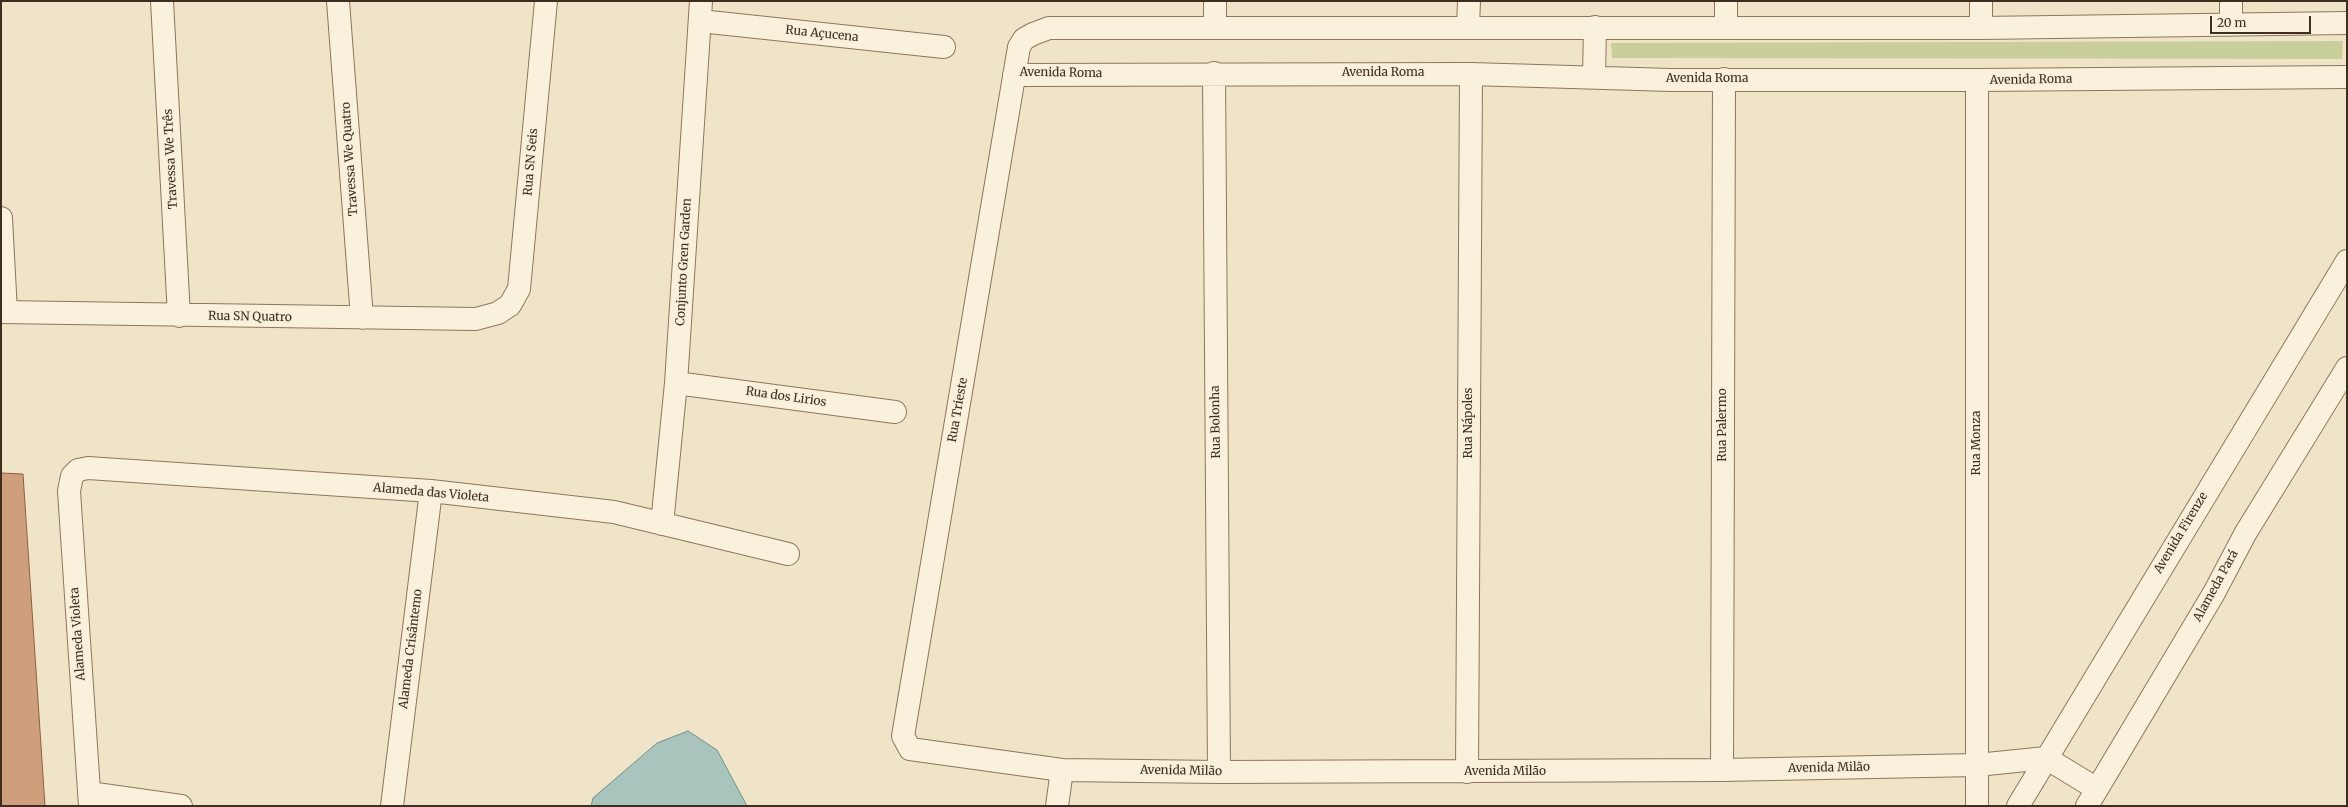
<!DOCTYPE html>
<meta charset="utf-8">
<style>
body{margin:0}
#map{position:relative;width:2348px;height:807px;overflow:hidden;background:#f0e4c8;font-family:Merriweather,serif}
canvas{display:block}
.frame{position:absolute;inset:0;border:2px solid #3d2e20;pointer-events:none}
.scale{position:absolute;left:2210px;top:16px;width:101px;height:18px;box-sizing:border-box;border:2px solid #3d2e20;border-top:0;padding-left:5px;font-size:12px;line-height:14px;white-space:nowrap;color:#3d2e20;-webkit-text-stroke:3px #f7eed8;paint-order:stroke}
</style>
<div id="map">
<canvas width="2348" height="807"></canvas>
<div class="frame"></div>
<div class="scale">20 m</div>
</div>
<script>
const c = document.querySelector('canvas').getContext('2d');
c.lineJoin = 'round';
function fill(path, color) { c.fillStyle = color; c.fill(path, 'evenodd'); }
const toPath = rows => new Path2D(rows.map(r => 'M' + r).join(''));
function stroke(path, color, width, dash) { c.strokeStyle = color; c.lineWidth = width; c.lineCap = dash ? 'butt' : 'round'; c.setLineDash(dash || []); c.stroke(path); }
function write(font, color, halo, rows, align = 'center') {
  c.font = font + ' Merriweather,serif'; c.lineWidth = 3; c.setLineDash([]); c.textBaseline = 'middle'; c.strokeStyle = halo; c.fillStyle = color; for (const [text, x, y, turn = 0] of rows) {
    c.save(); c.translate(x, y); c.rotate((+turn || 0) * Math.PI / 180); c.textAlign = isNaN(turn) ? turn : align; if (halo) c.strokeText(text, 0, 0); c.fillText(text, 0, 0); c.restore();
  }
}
const green = toPath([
 [2343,41,2342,59,1612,58,1611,43]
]);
const water = toPath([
 [688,731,717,750,747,806,591,806,593,798,657,743,688,731]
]);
const building = toPath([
 [1,473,23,474,45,806,1,806,1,473]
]);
const minor = toPath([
 [162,1,179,316],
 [338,1,362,318],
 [1726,1,1726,27],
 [1981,1,1981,28],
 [700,21,944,47],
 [2231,25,2231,1],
 [1468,27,1469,1],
 [1215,28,1215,1],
 [1214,73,1219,772],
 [1014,75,1471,74,1671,80,1977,80,2347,77],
 [1594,77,1595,27],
 [1977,80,1977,806],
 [1,218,6,312],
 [1,312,476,319,498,313,510,305,519,289,546,1],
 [676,383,895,412],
 [662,524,676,383,701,1],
 [1722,770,1724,79],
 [1467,772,1471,74],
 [2097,789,2046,758,1977,765,1722,770,1219,772,1062,770,910,749,903,736,1019,47,1024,39,1033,34,1049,28,1981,28,2347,23],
 [89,793,181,806],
 [90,806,69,491,72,476,78,470,88,468,431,491,614,512,788,554],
 [392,806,431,491],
 [1057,806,1062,770],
 [2018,806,2347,261],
 [2087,806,2214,593,2245,534,2347,368]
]);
const streetNames = [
 ["Rua Açucena",822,34,6],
 ["Avenida Roma",1061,73,1],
 ["Avenida Roma",1383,73],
 ["Avenida Roma",1707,79],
 ["Avenida Roma",2031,80,-1],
 ["Travessa We Três",171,159,-93],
 ["Travessa We Quatro",350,159,-94],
 ["Rua SN Seis",531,162,-85],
 ["Conjunto Gren Garden",684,262,-87],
 ["Rua SN Quatro",250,317,1],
 ["Rua dos Lirios",786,397,8],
 ["Rua Trieste",958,410,-80],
 ["Rua Bolonha",1216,422,-91],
 ["Rua Nápoles",1469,423,-90],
 ["Rua Palermo",1723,425,-90],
 ["Rua Monza",1977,443,-90],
 ["Alameda das Violeta",431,493,5],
 ["Avenida Firenze",2181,533,-59],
 ["Alameda Pará",2216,586,-61],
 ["Alameda Violeta",78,634,-94],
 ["Alameda Crisântemo",411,649,-83],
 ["Avenida Milão",1829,768,-1],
 ["Avenida Milão",1181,771,1],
 ["Avenida Milão",1505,772]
];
fill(green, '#c9cf9b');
fill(water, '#a9c4bc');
stroke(water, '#6f938a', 1);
fill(building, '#cf9f7d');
stroke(building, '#8d5f41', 1);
stroke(minor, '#8d765c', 24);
stroke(minor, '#faf1dc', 22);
write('12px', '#3d2e20', '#f7eed8', streetNames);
</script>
